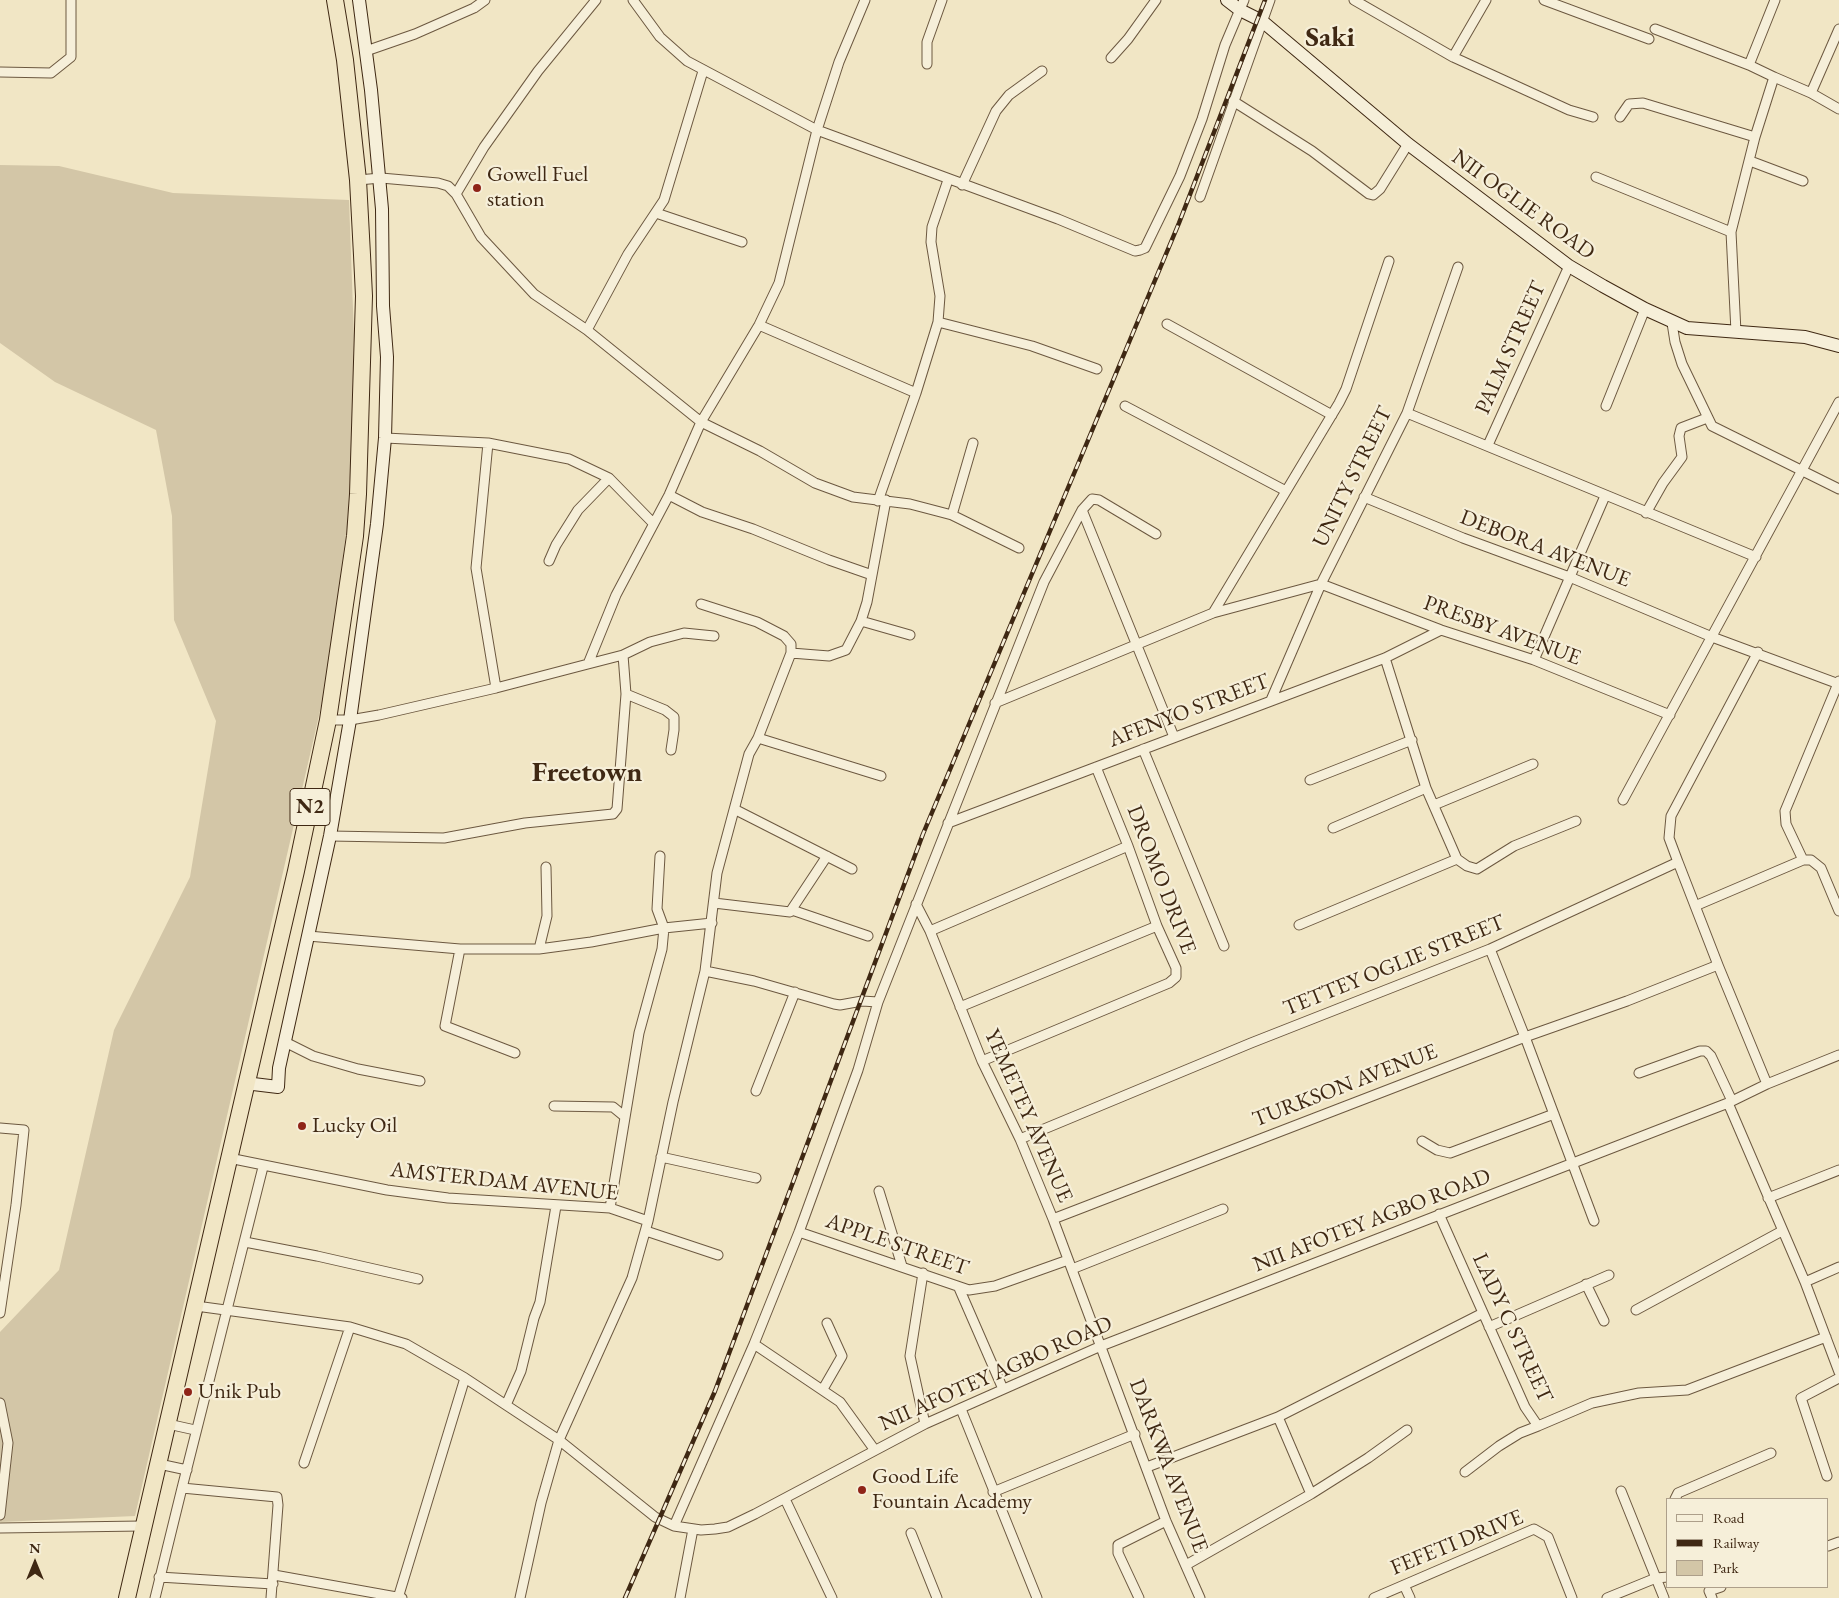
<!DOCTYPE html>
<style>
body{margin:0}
#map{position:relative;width:1839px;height:1598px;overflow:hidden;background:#f1e6c5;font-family:"EB Garamond",serif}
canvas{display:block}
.legend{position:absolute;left:1666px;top:1498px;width:162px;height:90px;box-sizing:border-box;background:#f6efd9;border:1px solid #ad9f8a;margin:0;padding:6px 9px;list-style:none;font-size:15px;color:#3f2813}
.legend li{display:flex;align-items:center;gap:10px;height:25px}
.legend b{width:25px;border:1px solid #ad9f8a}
.north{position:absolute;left:10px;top:1538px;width:50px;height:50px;-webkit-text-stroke:4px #f6efd9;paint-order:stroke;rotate:0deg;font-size:14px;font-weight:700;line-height:20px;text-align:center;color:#3f2813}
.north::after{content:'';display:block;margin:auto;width:18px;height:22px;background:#3f2813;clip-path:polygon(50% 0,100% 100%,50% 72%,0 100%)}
</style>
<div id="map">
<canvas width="1839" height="1598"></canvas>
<ul class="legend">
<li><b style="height:6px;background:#f6efd9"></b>Road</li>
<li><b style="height:6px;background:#3f2813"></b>Railway</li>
<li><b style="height:14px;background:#d3c6a7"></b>Park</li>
</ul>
<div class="north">N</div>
</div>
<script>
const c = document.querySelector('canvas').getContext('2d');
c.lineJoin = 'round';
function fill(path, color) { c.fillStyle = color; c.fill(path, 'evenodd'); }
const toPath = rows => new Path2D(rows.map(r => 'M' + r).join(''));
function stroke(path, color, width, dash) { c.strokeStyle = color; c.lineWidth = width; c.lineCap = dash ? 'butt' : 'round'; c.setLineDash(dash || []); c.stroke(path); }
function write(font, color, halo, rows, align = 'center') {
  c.font = font + ' "EB Garamond",serif'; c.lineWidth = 4.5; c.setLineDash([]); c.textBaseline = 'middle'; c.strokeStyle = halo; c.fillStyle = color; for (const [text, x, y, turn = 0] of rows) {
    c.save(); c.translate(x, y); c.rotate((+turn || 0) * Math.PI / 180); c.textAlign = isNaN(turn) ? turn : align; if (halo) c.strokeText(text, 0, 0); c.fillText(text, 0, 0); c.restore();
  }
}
const green = toPath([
 [0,165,59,166,173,193,349,200,354,336,351,460,347,527,326,685,135,1516,0,1522,0,1332,59,1270,114,1030,190,877,216,721,174,620,172,516,156,430,55,382,0,343]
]);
const street = toPath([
 [633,0,660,37,687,61,817,130,839,62,865,0],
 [1354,0,1453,57,1486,0],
 [1544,0,1649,39],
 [1655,29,1749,65,1774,77],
 [366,51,415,34,474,8,485,0],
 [1453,57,1569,110,1593,117],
 [1111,58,1128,39,1156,0],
 [927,64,927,42,942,0],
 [1749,65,1775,0],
 [0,72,51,73,71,57,71,0],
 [1811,93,1839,29],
 [1233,101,1312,151,1369,194,1373,195,1380,189,1408,144],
 [1620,117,1629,104,1643,103,1755,137],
 [1750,161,1803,181],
 [1596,177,1731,232],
 [358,180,381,178,438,183,448,186,456,194,481,237,534,294,587,330,701,422,759,325,779,283,817,130,1058,219,1135,251,1140,250,1145,248,1180,176,1202,119,1225,45,1244,0],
 [962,185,996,111,1009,95,1042,71],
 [456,194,484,147,538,71,596,0],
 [1200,197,1270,0],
 [656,213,742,242],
 [938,322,1032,346,1097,369],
 [1672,323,1675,342,1682,364,1712,426,1839,489],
 [1167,324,1332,415],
 [759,325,916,393,878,501],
 [587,330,628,254,664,200,703,71],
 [1736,332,1731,232,1755,137,1774,77,1811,93,1839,109],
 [916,393,938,322,940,296,931,242,932,227,948,180],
 [1125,406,1286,491],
 [1606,406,1645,309],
 [1407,413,1756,557],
 [385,438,488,443,569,459,609,478,653,523],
 [488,443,476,568,496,688],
 [1488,445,1569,266],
 [669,495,702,512,753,529,829,560,872,575],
 [1364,497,1463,538,1572,578,1712,637,1839,684],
 [1082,510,1174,737],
 [1646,513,1663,483,1682,457,1679,436,1681,428,1707,418],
 [952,515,973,443],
 [549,561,556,545,578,510,609,478],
 [1321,584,1441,630,1534,660,1670,715],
 [701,604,757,622,784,636,791,644,791,653],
 [1213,613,1339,403,1346,389,1389,261],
 [861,621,910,635],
 [714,636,684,633,650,642,623,655,588,664,616,595,669,495,701,422,760,451,815,483,853,497,910,504,952,515,1019,548],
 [1385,658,1426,788,1457,859,1467,866,1477,869,1514,846,1576,821],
 [1534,660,1605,496],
 [626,694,665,710,674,717,674,730,671,750],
 [1271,700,1321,584,1407,413,1458,267],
 [995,703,1213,613,1321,584],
 [328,720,350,720,379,715,496,688,588,664],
 [758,738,881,776],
 [1143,749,1224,946],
 [1310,780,1412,740],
 [1623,800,1839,402],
 [1434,805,1533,764],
 [736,810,852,869],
 [948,823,1385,658,1441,630],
 [1333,828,1426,788],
 [330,836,444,838,525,823,613,814,617,809,626,694,623,655],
 [1803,860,1786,824,1785,811,1839,681],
 [1678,862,1669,838,1671,816,1758,652],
 [714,903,790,912,827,856],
 [916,904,930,931,982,1061,1020,1139,1053,1219,1166,1521,1200,1598],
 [1695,906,1803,860,1811,860,1821,868,1839,911],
 [792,910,868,936],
 [1299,925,1457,859],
 [930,931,1128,846],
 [308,936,460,949,539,949,591,942,664,928,712,923],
 [460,949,445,1026,515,1053],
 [539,949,547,916,546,867],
 [1490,949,1525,1037,1627,1001,1718,965,1767,1084],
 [705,971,754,981,834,1004,840,1005,862,1001,878,1002],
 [960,1007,1157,926],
 [285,1042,313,1056,358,1069,420,1081],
 [982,1061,1169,983,1176,977,1176,968,1157,926,1128,846,1096,767],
 [1639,1073,1700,1051,1706,1051,1711,1056,1732,1101],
 [756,1091,795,992],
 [1728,1103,1805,1282,1839,1372],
 [554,1106,613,1107,624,1116],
 [0,1128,24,1130,16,1205,0,1313],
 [1020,1139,1251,1043,1490,949,1678,862,1718,965],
 [1422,1141,1437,1150,1450,1153,1554,1114],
 [661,1157,756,1178],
 [229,1158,387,1190,448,1198,610,1208,648,1221,632,1278,559,1440,541,1503,520,1598],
 [879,1191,902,1266],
 [1768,1198,1839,1170],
 [610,1208,639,1033,662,949,664,928,657,909,660,856],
 [1439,1214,1525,1407,1538,1426,1592,1403,1639,1393,1687,1390,1826,1337],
 [1053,1219,1525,1037,1594,1221],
 [648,1221,673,1102,705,971,717,873,749,754,758,738,791,653,829,656,846,650,861,621,867,602,886,500],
 [646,1231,718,1255],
 [799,1232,969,1290,995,1286,1068,1260],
 [245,1242,317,1256,418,1279],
 [1072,1269,1223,1209],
 [923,1273,910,1356,925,1424],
 [1805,1282,1839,1267],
 [1586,1284,1604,1321],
 [959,1288,1003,1389],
 [196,1306,350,1327,406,1344,465,1378,559,1440,655,1517,674,1526,701,1530,715,1529,728,1527,755,1514,925,1424,1101,1346,1728,1103,1767,1084,1839,1055],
 [1636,1310,1782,1231],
 [1489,1327,1609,1275],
 [754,1344,840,1402,874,1449],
 [823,1389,842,1356,827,1323],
 [0,1403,8,1443,0,1515],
 [506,1405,521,1371,534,1318,540,1302,556,1206],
 [961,1409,1037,1598],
 [1278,1417,1311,1494],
 [168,1424,195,1430],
 [304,1463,350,1327],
 [159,1464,187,1470],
 [1147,1467,1278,1417,1483,1313],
 [1465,1472,1499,1446,1520,1433,1538,1426],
 [1827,1476,1801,1398,1839,1378],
 [182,1488,263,1167],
 [1621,1491,1664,1598],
 [993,1492,1135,1434],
 [785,1499,832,1598],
 [1675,1499,1678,1493,1771,1453],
 [674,1526,754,1344,799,1232,858,1070,878,1002,1044,582,1082,510,1092,499,1099,500,1156,534],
 [0,1528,142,1526],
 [911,1533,937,1598],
 [1828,1546,1839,1542],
 [1186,1565,1311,1494,1368,1458,1407,1430],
 [274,1575,402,1598],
 [159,1577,273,1584],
 [1404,1585,1410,1598],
 [155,1598,182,1488,277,1497,278,1505,271,1598],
 [398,1598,465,1378],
 [680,1598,693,1529],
 [1139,1598,1118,1553,1118,1545,1166,1521],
 [1374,1598,1534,1529,1548,1537,1572,1598],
 [1607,1598,1656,1578,1668,1577],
 [1712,1598,1709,1591,1721,1587]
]);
const secondary = toPath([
 [1227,0,1240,10,1262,21,1408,144,1569,266,1603,286,1645,309,1687,328,1805,337,1839,346],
 [245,1083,278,1087,279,1068,330,836,350,720,377,524,385,438,387,357,383,306,382,209,371,90,359,0]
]);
const highway = toPath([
 [127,1598,296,871,328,720,355,536,358,494,364,296,362,255,358,180,345,60,335,0]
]);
const rail = toPath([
 [625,1598,715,1391,923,834,1179,223,1265,0]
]);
const markers = [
 [477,188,5,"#8f2418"],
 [302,1126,5,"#8f2418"],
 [188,1392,5,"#8f2418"],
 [862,1490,5,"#8f2418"]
];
const shields = [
 [310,807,40]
];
const shieldNames = [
 ["N2",310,807]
];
const poiNames = [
 ["Gowell Fuel",487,175],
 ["station",487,200],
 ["Lucky Oil",312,1126],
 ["Unik Pub",198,1392],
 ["Good Life",872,1477],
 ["Fountain Academy",872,1502]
];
const streetNames = [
 ["NII OGLIE ROAD",1523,205,36],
 ["PALM STREET",1511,348,-66],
 ["UNITY STREET",1353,477,-64],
 ["DEBORA AVENUE",1545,549,21],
 ["PRESBY AVENUE",1502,631,20],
 ["AFENYO STREET",1189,711,-21],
 ["DROMO DRIVE",1161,880,69],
 ["TETTEY OGLIE STREET",1394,966,-22],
 ["TURKSON AVENUE",1345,1086,-21],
 ["YEMETEY AVENUE",1028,1116,66],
 ["AMSTERDAM AVENUE",504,1182,6],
 ["NII AFOTEY AGBO ROAD",1372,1221,-21],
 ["APPLE STREET",897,1245,19],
 ["LADY C STREET",1512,1328,65],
 ["NII AFOTEY AGBO ROAD",996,1374,-24],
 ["DARKWA AVENUE",1168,1466,69],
 ["FEFETI DRIVE",1457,1543,-22]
];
const districtNames = [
 ["Saki",1330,38],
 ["Freetown",587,773]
];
fill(green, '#d3c6a7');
stroke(street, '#6c5840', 11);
stroke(secondary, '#3f2813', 14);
stroke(highway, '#3f2813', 18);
stroke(street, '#f6efd9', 9);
stroke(secondary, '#f6efd9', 12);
stroke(highway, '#f1e6c5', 16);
stroke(rail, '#3f2813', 4.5);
stroke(rail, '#f6efd9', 2.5, [8]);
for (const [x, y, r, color] of markers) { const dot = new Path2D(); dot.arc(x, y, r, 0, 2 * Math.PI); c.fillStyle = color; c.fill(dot); stroke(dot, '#f6efd9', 2); }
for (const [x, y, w] of shields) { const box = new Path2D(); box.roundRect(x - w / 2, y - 18.5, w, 37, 4); c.fillStyle = '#f6efd9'; c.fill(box); stroke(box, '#3f2813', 1); }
write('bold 21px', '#3f2813', null, shieldNames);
write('22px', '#3f2813', '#f6efd9', poiNames, 'left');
write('22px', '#3f2813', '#f6efd9', streetNames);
write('bold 28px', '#3f2813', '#f6efd9', districtNames);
</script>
